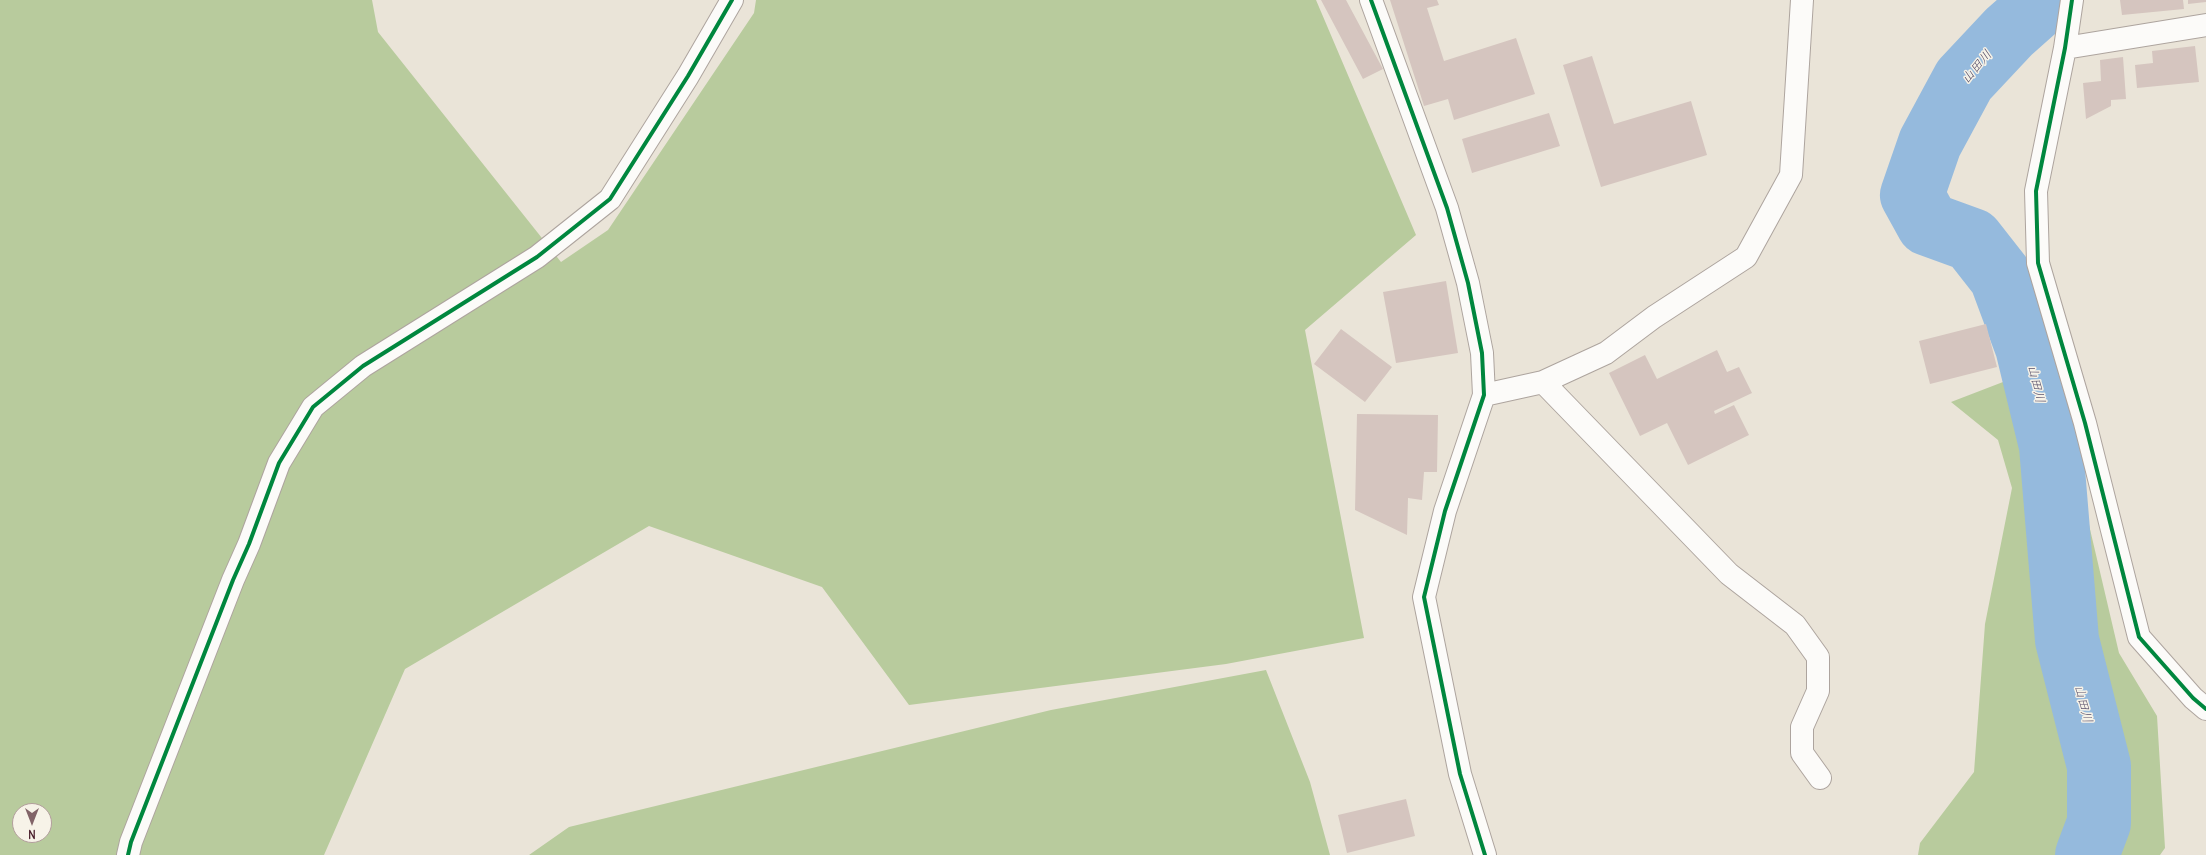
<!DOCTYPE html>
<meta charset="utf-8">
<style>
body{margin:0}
#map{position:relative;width:2206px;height:855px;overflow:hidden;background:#eae4d8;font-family:Delius,sans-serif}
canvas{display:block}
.north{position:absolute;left:12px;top:803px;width:40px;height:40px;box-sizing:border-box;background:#f7f3e8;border:1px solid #b29e9c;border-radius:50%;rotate:180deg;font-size:11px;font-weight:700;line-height:16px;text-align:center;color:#4a1f2b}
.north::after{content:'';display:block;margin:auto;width:14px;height:18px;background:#826468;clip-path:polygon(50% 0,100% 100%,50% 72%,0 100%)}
</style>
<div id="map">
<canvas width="2206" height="855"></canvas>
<div class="north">N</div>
</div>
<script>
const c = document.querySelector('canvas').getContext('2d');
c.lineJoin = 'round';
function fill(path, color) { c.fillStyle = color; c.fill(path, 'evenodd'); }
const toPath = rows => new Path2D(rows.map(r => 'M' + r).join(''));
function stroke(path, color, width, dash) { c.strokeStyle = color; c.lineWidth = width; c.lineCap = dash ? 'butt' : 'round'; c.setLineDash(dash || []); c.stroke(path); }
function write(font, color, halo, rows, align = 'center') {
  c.font = font + ' Delius,"Klee One",sans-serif'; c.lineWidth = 3; c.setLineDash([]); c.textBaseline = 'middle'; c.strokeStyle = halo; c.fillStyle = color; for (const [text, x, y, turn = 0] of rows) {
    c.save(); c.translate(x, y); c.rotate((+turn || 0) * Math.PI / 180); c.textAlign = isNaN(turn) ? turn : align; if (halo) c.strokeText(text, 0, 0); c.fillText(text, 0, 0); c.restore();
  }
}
const forest = toPath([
 [0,0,372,0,378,32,561,262,608,230,754,13,756,0,1316,0,1416,235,1305,330,1364,638,1226,664,909,705,822,587,649,526,405,669,324,855,0,855],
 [20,811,44,811,44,835,20,835],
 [2038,339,2078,478,2119,653,2157,716,2165,848,2160,855,1918,855,1920,843,1974,772,1985,624,2012,488,1998,440,1951,402,2003,382,2007,344],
 [1266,670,1310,782,1330,855,529,855,569,827,1051,710]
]);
const stream = toPath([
 [1921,169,1900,163,1928,95,2022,0]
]);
const river = toPath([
 [2045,0,2009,32,1964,80,1930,143,1912,195,1928,224,1972,240,2001,277,2027,347,2051,446,2067,640,2099,766,2099,823,2087,855]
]);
const building = toPath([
 [1321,0,1346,0,1383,69,1363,79],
 [1390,0,1437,0,1439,5,1427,8,1444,61,1516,38,1535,94,1454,120,1448,99,1424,106],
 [2120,0,2183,0,2184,9,2122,15],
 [2188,0,2206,0,2206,2,2188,4],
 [2195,46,2199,82,2137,88,2135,65,2153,63,2152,51],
 [1592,56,1614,124,1691,101,1707,155,1601,187,1563,65],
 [2123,57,2126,99,2111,100,2111,106,2086,119,2083,83,2101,81,2100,60],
 [1549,113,1560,146,1472,173,1462,139],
 [1446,281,1458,353,1396,363,1383,292],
 [1986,324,1997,367,1930,384,1919,341],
 [1341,329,1392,367,1365,402,1314,364],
 [1717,350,1727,372,1739,367,1752,393,1714,411,1715,414,1734,405,1749,435,1688,465,1667,423,1640,436,1609,373,1645,355,1657,379],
 [1357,414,1438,415,1437,472,1424,472,1422,500,1408,498,1407,535,1355,510],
 [1406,799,1415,836,1347,853,1338,815]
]);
const minor = toPath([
 [1371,0,1447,208,1468,283,1482,353,1484,395,1445,511,1424,597,1460,774,1485,855],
 [2072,0,2065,48,2036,191,2038,263,2085,423,2139,637,2193,698,2206,709],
 [2065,48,2206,25],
 [1543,382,1729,574,1795,625,1818,657,1818,691,1802,727,1802,753,1820,778],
 [1484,395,1543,382,1606,353,1654,317,1746,257,1791,175,1802,0],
 [128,855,131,842,233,580,249,544,279,463,313,407,363,366,537,257,610,199,688,76,732,0]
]);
const cycleway = toPath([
 [1371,0,1447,208,1468,283,1482,353,1484,395,1445,511,1424,597,1460,774,1485,855],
 [2072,0,2065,48,2036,191,2038,263,2085,423,2139,637,2193,698,2206,709],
 [128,855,131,842,233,580,249,544,279,463,313,407,363,366,537,257,610,199,688,76,732,0]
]);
const waterNames = [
 ["山田川",1977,67,-49],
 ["山田川",2036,384,77],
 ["山田川",2083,704,76]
];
fill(forest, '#b8cb9d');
stroke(stream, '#95badd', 11);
stroke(river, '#95badd', 64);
fill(building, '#d5c5bf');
stroke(minor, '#ada49e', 24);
stroke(minor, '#fcfbf9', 22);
stroke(cycleway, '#00873e', 4);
write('italic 13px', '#574f6a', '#f7f3e8', waterNames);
</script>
